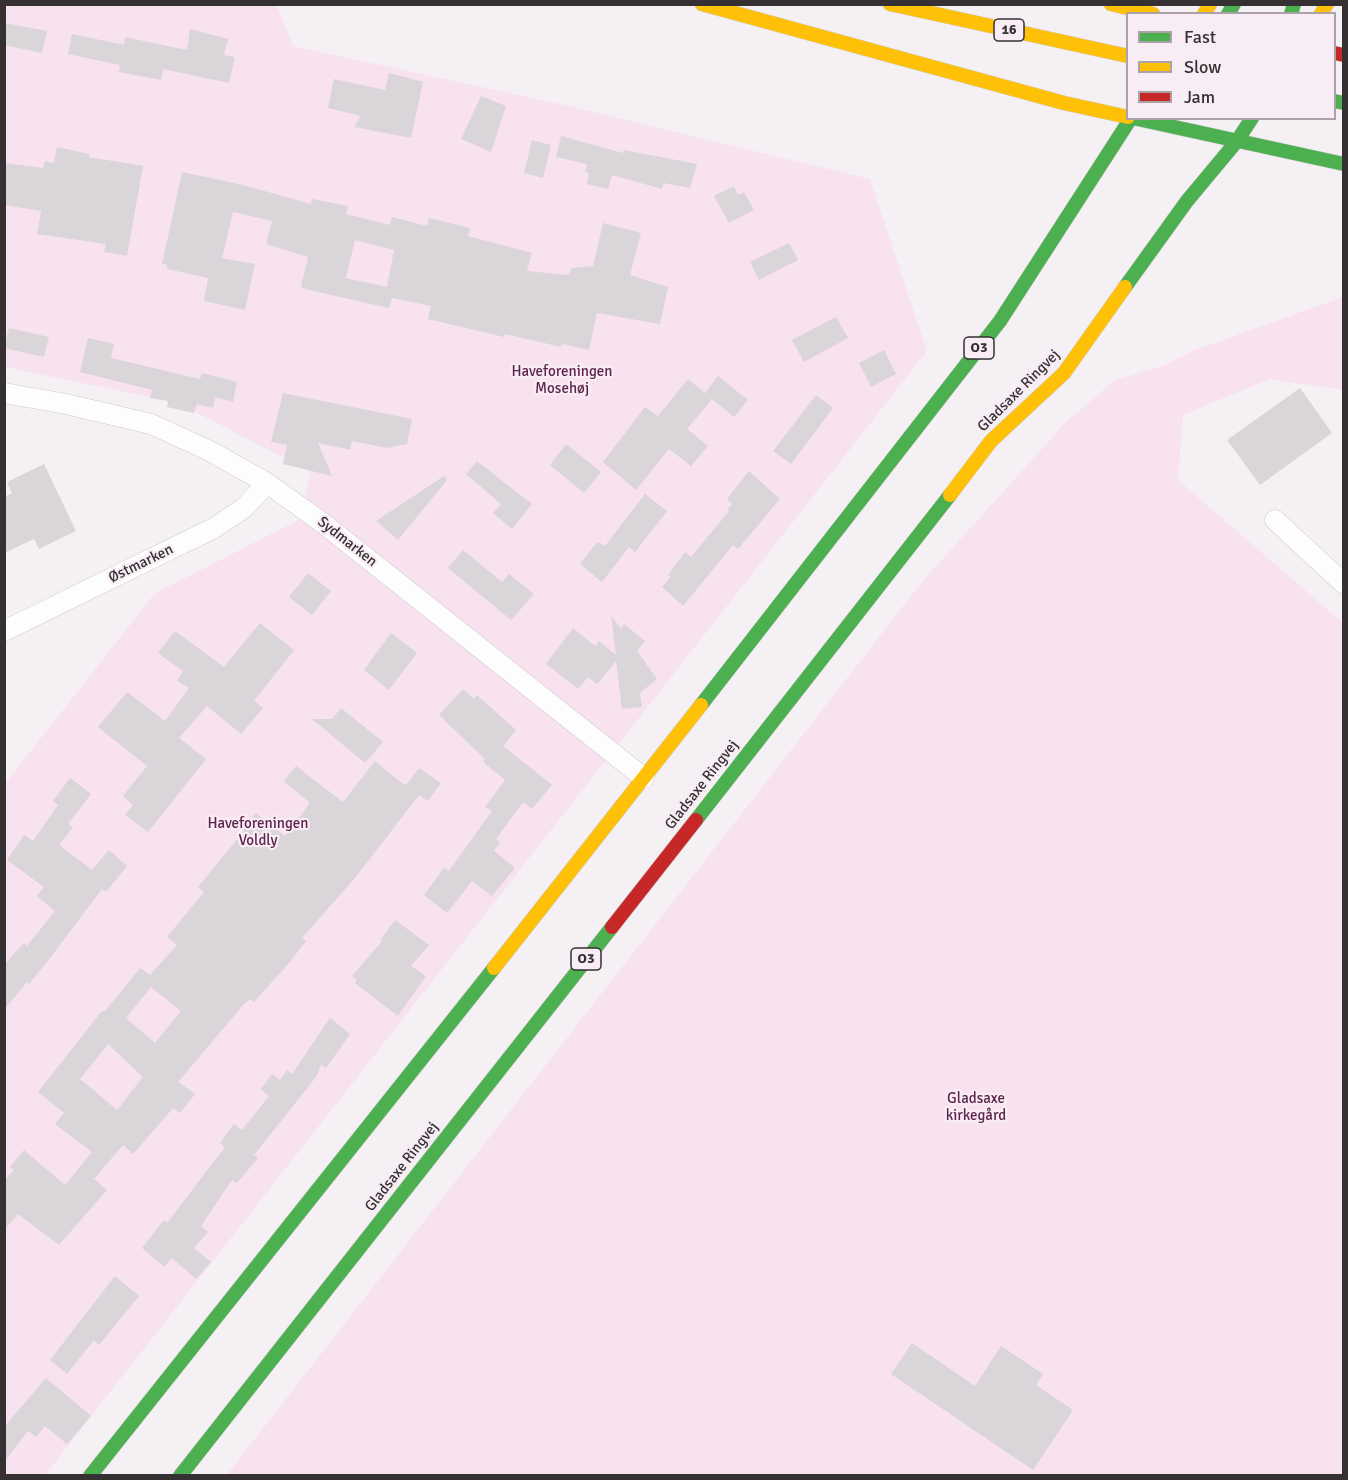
<!DOCTYPE html>
<meta charset="utf-8">
<style>
body{margin:0}
#map{position:relative;width:1348px;height:1480px;overflow:hidden;background:#f5f0f3;font-family:Signika,sans-serif}
canvas{display:block}
.frame{position:absolute;inset:0;border:6px solid #353133;pointer-events:none}
.legend{position:absolute;left:1126px;top:12px;width:210px;height:108px;box-sizing:border-box;background:#f8edf4;border:2px solid #aaa2a7;margin:0;padding:8px 10px;list-style:none;font-size:18px;color:#353133}
.legend li{display:flex;align-items:center;gap:12px;height:30px}
.legend b{width:30px;border:2px solid #aaa2a7}
</style>
<div id="map">
<canvas width="1348" height="1480"></canvas>
<div class="frame"></div>
<ul class="legend">
<li><b style="height:8px;background:#4caf50"></b>Fast</li>
<li><b style="height:8px;background:#ffc107"></b>Slow</li>
<li><b style="height:8px;background:#c62828"></b>Jam</li>
</ul>
</div>
<script>
const c = document.querySelector('canvas').getContext('2d');
c.lineJoin = 'round';
function fill(path, color) { c.fillStyle = color; c.fill(path, 'evenodd'); }
const toPath = rows => new Path2D(rows.map(r => 'M' + r).join(''));
function stroke(path, color, width, dash) { c.strokeStyle = color; c.lineWidth = width; c.lineCap = dash ? 'butt' : 'round'; c.setLineDash(dash || []); c.stroke(path); }
function write(font, color, halo, rows, align = 'center') {
  c.font = font + ' Signika,sans-serif'; c.lineWidth = 4.5; c.setLineDash([]); c.textBaseline = 'middle'; c.strokeStyle = halo; c.fillStyle = color; for (const [text, x, y, turn = 0] of rows) {
    c.save(); c.translate(x, y); c.rotate((+turn || 0) * Math.PI / 180); c.textAlign = isNaN(turn) ? turn : align; if (halo) c.strokeText(text, 0, 0); c.fillText(text, 0, 0); c.restore();
  }
}
const green = toPath([
 [5,5,277,5,293,46,560,104,870,179,927,351,45,1475,5,1475,4,785,155,593,301,519,311,472,178,403,5,367],
 [1343,297,1343,390,1270,379,1183,415,1178,480,1343,623,1343,1475,226,1476,921,583,1066,422,1115,380,1163,366,1192,351]
]);
const building = toPath([
 [4,23,47,31,42,53,4,45],
 [190,29,228,39,224,55,235,57,229,83,163,69,161,80,119,72,120,65,68,54,72,34,124,45,125,37,187,50],
 [389,73,423,82,411,138,354,127,361,116,328,108,334,79,385,90],
 [481,96,506,106,491,152,461,139],
 [561,136,623,153,624,150,697,164,690,188,663,183,662,189,612,175,608,189,587,184,589,173,585,172,587,164,556,157],
 [532,140,551,145,543,178,524,173],
 [57,147,89,154,89,157,143,166,127,256,104,252,106,244,37,234,41,211,4,205,4,163,43,168,45,161,54,163],
 [182,172,243,185,311,204,312,199,348,206,346,214,390,225,392,217,427,226,429,218,470,228,468,236,532,253,527,271,569,275,572,268,593,266,603,223,641,233,630,275,668,287,660,324,597,313,589,350,562,344,561,347,505,334,504,337,428,319,431,306,392,298,389,308,309,290,301,287,308,257,266,244,272,221,233,212,222,258,255,264,245,310,204,301,208,278,167,269,167,265,162,264],
 [355,240,394,250,387,287,346,278],
 [734,186,738,195,744,192,754,210,729,223,714,196],
 [789,243,798,260,759,280,750,262],
 [836,317,848,338,804,362,792,340],
 [9,328,49,337,44,357,4,348],
 [88,338,114,344,111,358,200,379,202,373,237,382,233,402,215,397,213,408,197,404,194,413,167,407,168,401,150,398,152,390,80,372],
 [884,350,896,374,871,387,859,363],
 [718,376,748,400,734,417,712,399,687,429,708,446,691,466,669,449,636,490,603,462,645,407,658,416,688,379,705,393],
 [1300,388,1332,433,1260,485,1227,440],
 [283,393,412,419,407,444,387,448,352,441,350,450,318,443,332,476,283,464,287,445,271,442],
 [816,395,833,408,791,464,773,451],
 [566,444,601,472,584,493,550,465],
 [477,461,532,504,512,529,493,513,501,504,466,474],
 [44,464,76,531,39,549,34,539,4,553,4,497,12,493,7,482],
 [749,471,780,499,738,549,733,545,683,606,662,587,671,577,668,575,685,552,691,557,729,511,727,510,732,504,727,499],
 [444,476,447,480,398,540,376,521],
 [645,494,667,511,635,552,629,547,602,582,580,564,597,542,605,546],
 [463,550,502,582,509,574,534,594,511,620,448,568],
 [308,573,331,591,312,615,289,597],
 [611,615,621,629,624,624,645,641,637,651,657,679,640,693,642,707,622,709,616,661,597,684,588,677,578,689,546,664,573,628,595,646,599,641,616,655],
 [260,623,294,650,254,701,263,708,241,734,207,706,179,738,206,759,148,832,125,815,133,805,123,796,147,766,98,727,127,692,165,721,189,688,177,681,183,671,158,653,175,631,224,667],
 [391,633,417,653,389,690,364,670],
 [463,689,474,699,477,695,516,730,503,746,552,785,532,809,523,802,496,839,500,842,494,851,515,868,492,896,472,881,447,913,424,895,444,868,449,871,492,811,485,807,505,780,483,762,485,759,439,715],
 [341,708,383,742,365,763,312,719,332,719],
 [375,761,403,784,407,784,419,768,441,783,428,801,419,795,355,878,302,938,306,941,289,963,254,1002,250,999,244,1004,178,1082,195,1094,180,1113,173,1108,133,1154,123,1145,94,1179,107,1190,59,1245,18,1214,4,1230,4,1181,14,1170,10,1167,24,1150,65,1185,92,1152,55,1124,64,1113,38,1092,101,1012,106,1010,140,968,150,975,177,945,167,937,204,892,198,887,244,831,242,829,256,813,285,836,310,803,284,781,296,766,343,802],
 [151,987,181,1011,155,1043,126,1018],
 [108,1044,143,1077,117,1110,80,1079],
 [70,778,91,794,68,824,73,827,59,845,92,870,109,850,127,866,106,892,102,889,47,962,29,984,27,982,4,1010,4,965,24,943,27,946,55,911,37,896,44,887,7,860,24,835,33,841,58,805,53,801],
 [395,920,429,945,411,966,426,976,398,1016,355,983,357,980,352,976,383,940,381,939],
 [330,1018,350,1034,326,1068,321,1065,316,1077,254,1155,258,1158,237,1183,232,1180,201,1226,208,1232,194,1248,211,1262,196,1279,172,1258,164,1267,142,1248,164,1220,167,1223,225,1147,220,1143,234,1124,242,1130,269,1096,261,1089,272,1074,280,1080,287,1070,292,1074],
 [115,1276,139,1296,99,1345,94,1340,67,1374,50,1360],
 [912,1343,975,1386,1001,1346,1043,1374,1036,1385,1073,1410,1033,1470,891,1374],
 [46,1378,91,1416,67,1444,45,1426,36,1437,28,1431,4,1462,4,1427]
]);
const street = toPath([
 [4,393,66,404,151,424,210,451,267,483,324,524,644,778],
 [1275,520,1344,584],
 [4,631,214,528,244,508,267,483]
]);
const fast = toPath([
 [1228,14,1234,4],
 [1291,14,1294,4],
 [1334,101,1344,103],
 [1133,118,1344,164],
 [1125,287,1187,201,1237,141,1252,118],
 [701,705,1000,321,1131,118],
 [696,820,950,495],
 [90,1476,494,968],
 [180,1476,612,927]
]);
const slow = toPath([
 [702,4,1064,103,1128,117],
 [890,4,1128,56],
 [1111,4,1153,14],
 [1204,14,1210,4],
 [1321,14,1327,4],
 [950,495,991,441,1064,373,1125,287],
 [494,968,701,705]
]);
const jam = toPath([
 [1334,53,1344,55],
 [612,927,696,820]
]);
const shields = [
 [1009,30,30],
 [979,348,30],
 [586,959,30]
];
const shieldNames = [
 ["16",1009,30],
 ["O3",979,348],
 ["O3",586,959]
];
const parkNames = [
 ["Haveforeningen",562,372],
 ["Mosehøj",562,389],
 ["Haveforeningen",258,824],
 ["Voldly",258,841],
 ["Gladsaxe",976,1099],
 ["kirkegård",976,1116]
];
const streetNames = [
 ["Gladsaxe Ringvej",1019,391,-45],
 ["Sydmarken",347,542,38],
 ["Østmarken",141,564,-26],
 ["Gladsaxe Ringvej",702,785,-52],
 ["Gladsaxe Ringvej",402,1167,-52]
];
fill(green, '#f9e2f0');
fill(building, '#d9d5d8');
stroke(street, '#d0ccce', 21);
stroke(fast, '#d0ccce', 15);
stroke(slow, '#d0ccce', 15);
stroke(jam, '#d0ccce', 15);
stroke(street, '#fefdfd', 20);
stroke(fast, '#4caf50', 14);
stroke(slow, '#ffc107', 14);
stroke(jam, '#c62828', 14);
for (const [x, y, w] of shields) { const box = new Path2D(); box.roundRect(x - w / 2, y - 11, w, 22, 4.5); c.fillStyle = '#f8edf4'; c.fill(box); stroke(box, '#353133', 1.5); }
write('bold 14px', '#353133', null, shieldNames);
write('15px', '#5e234d', '#f8edf4', parkNames);
write('15px', '#353133', '#f8edf4', streetNames);
</script>
